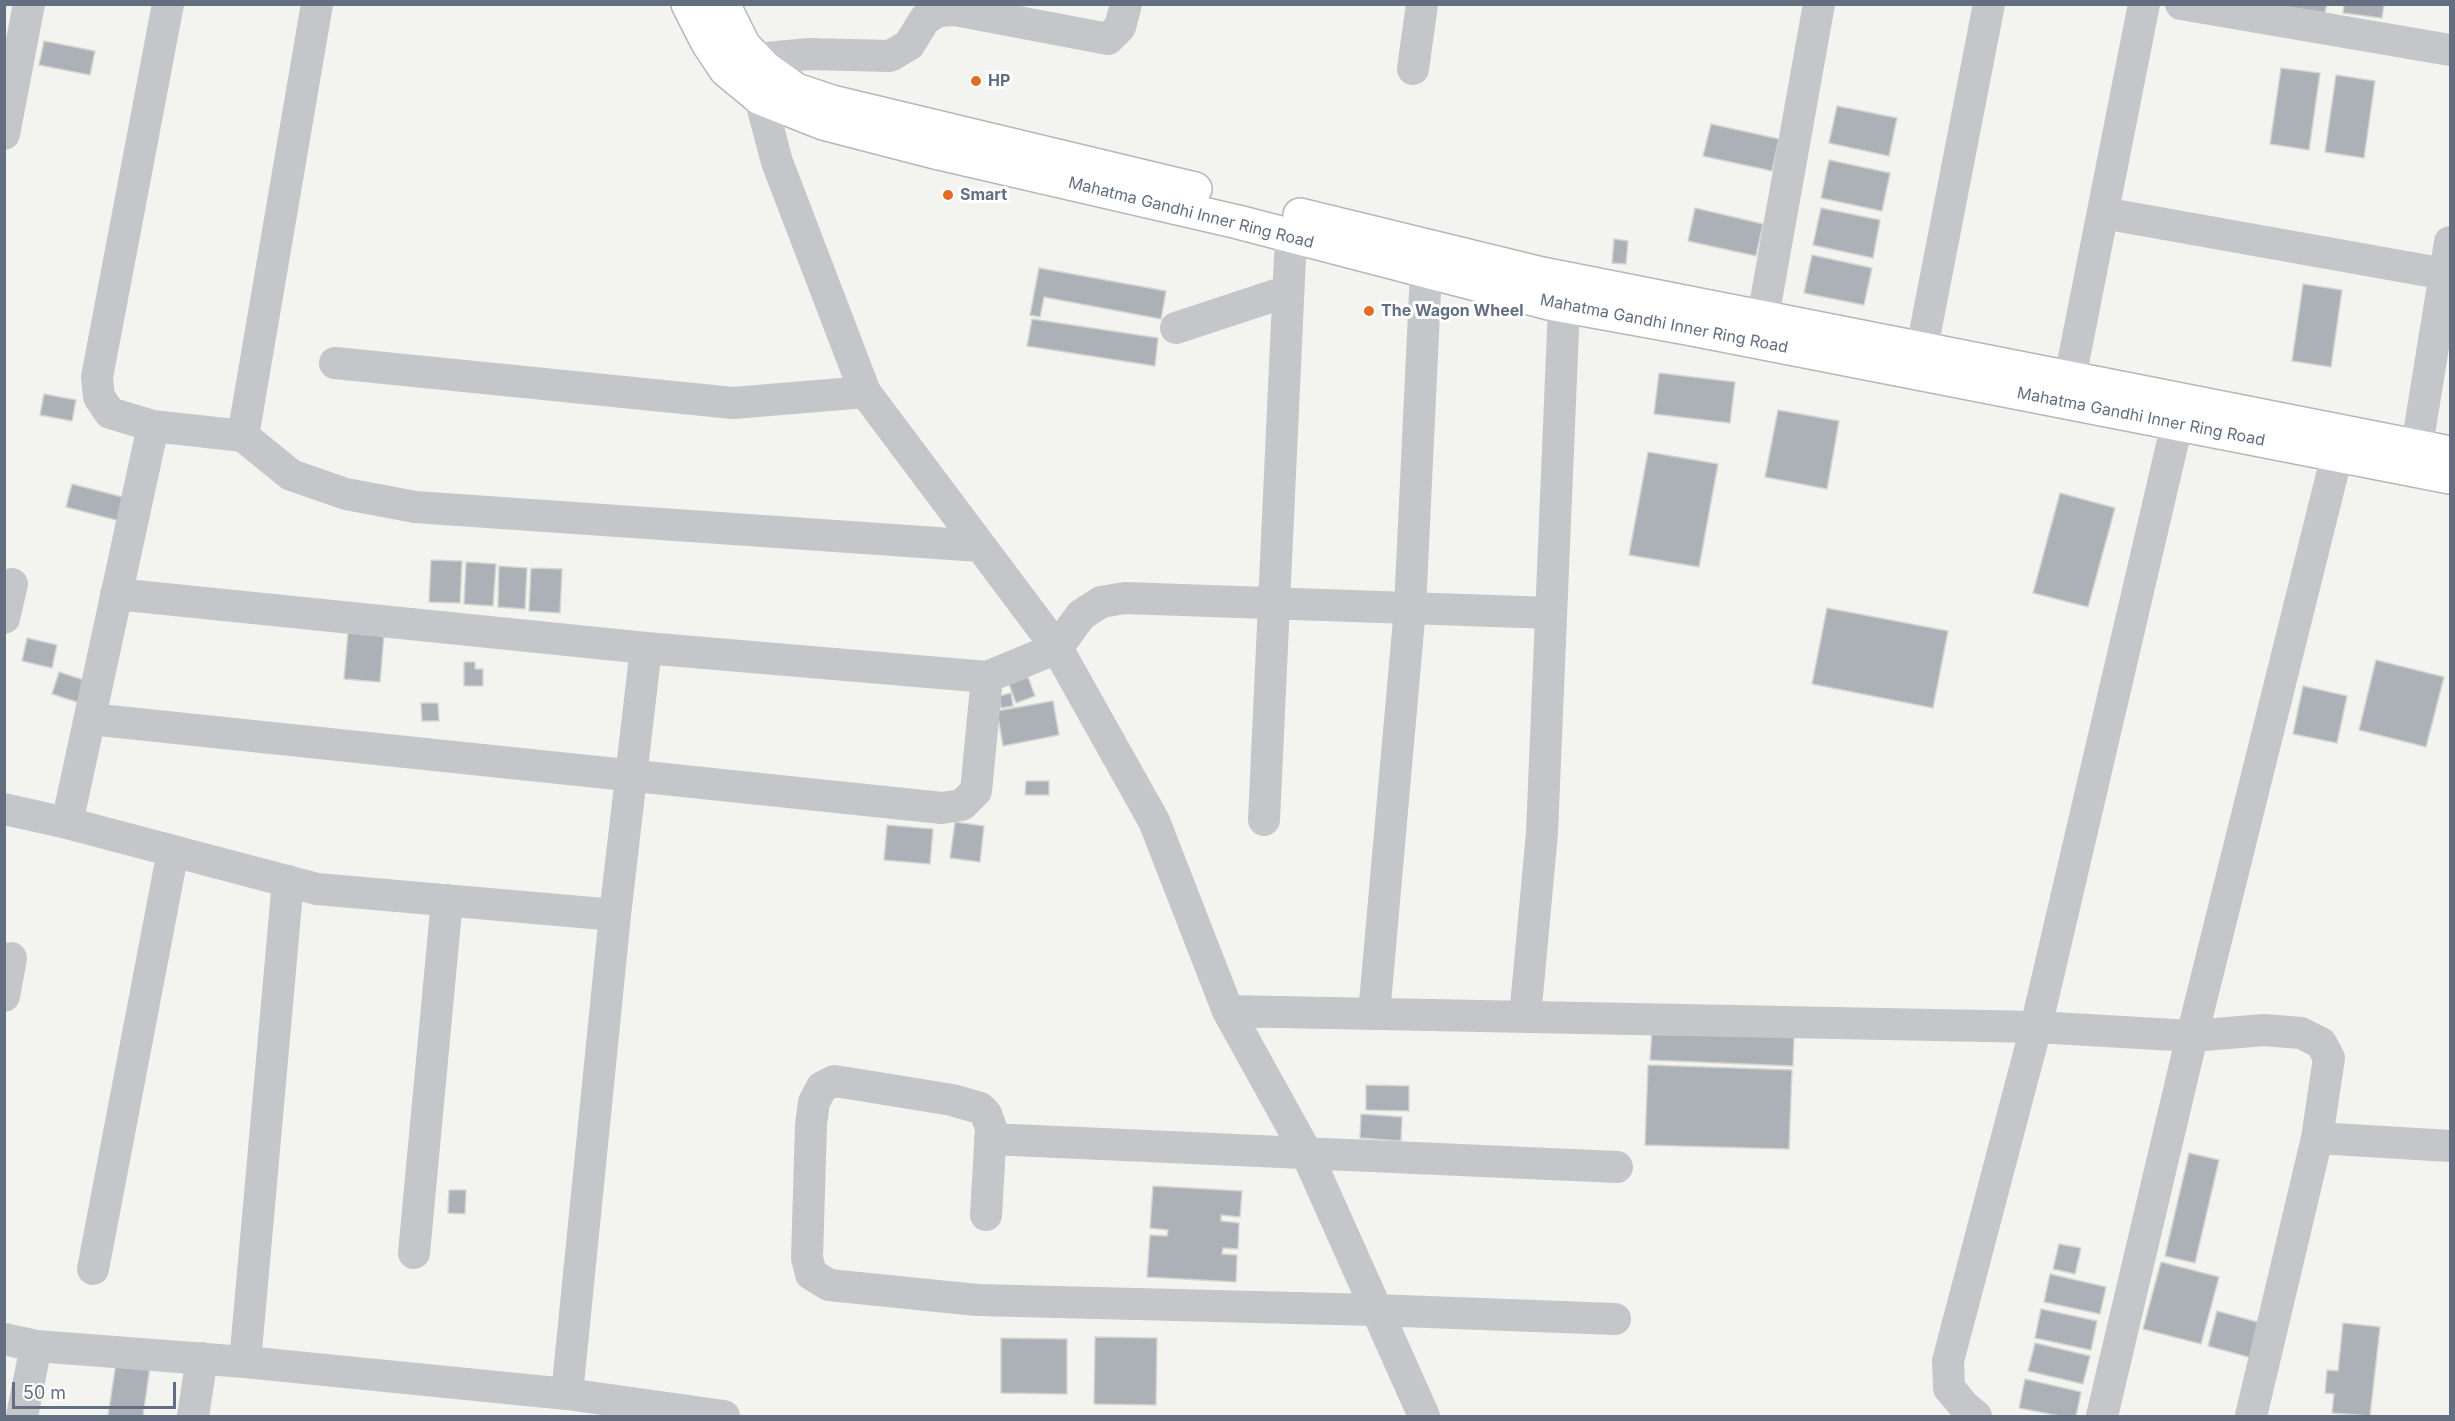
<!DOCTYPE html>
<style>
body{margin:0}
#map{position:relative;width:2455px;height:1421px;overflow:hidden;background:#f3f4ef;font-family:Inter,sans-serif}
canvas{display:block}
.frame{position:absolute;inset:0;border:6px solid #636f80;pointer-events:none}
.scale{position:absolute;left:12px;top:1382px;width:164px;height:27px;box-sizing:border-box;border:3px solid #636f80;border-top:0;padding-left:8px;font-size:18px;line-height:21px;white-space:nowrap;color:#636f80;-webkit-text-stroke:4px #fff;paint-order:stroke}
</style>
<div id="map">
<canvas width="2455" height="1421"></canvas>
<div class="frame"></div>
<div class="scale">50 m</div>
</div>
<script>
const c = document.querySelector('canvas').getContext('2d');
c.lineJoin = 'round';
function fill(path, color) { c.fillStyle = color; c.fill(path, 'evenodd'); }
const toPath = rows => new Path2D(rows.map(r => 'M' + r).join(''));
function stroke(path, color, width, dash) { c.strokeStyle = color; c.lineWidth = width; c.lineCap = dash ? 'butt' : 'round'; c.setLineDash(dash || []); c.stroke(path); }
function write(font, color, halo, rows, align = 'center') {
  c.font = font + ' Inter,sans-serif'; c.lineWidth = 6; c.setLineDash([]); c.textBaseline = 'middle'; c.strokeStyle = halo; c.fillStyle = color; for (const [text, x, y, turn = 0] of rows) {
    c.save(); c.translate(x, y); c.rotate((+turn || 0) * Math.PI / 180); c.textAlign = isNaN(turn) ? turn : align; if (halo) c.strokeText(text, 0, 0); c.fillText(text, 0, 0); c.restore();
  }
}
const building = toPath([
 [2287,4,2327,4,2325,13,2287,7,2287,4],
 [2344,4,2384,4,2382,18,2343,13,2344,4],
 [44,41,95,51,90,75,39,65,44,41],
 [2281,68,2320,73,2309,150,2270,144,2281,68],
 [2336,75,2375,81,2364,158,2325,152,2336,75],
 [1837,106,1897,118,1889,156,1829,143,1837,106],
 [1711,124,1779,139,1772,171,1703,156,1711,124],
 [1829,160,1890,173,1882,211,1821,198,1829,160],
 [1695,208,1763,224,1756,256,1688,241,1695,208],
 [1821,208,1880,220,1873,258,1813,245,1821,208],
 [1614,239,1628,241,1626,264,1612,263,1614,239],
 [1812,255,1872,268,1864,305,1804,293,1812,255],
 [1039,268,1166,291,1161,319,1044,297,1040,317,1030,315,1039,268],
 [2303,284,2342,290,2331,367,2292,361,2303,284],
 [1032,319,1158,338,1155,366,1027,346,1032,319],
 [1659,373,1735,382,1730,423,1654,414,1659,373],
 [44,394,76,400,72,421,40,415,44,394],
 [1778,410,1839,421,1827,489,1765,477,1778,410],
 [1648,452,1718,464,1699,567,1629,555,1648,452],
 [72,484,126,498,120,521,66,507,72,484],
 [2060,493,2115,508,2088,607,2033,593,2060,493],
 [431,560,462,561,460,603,429,602,431,560],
 [466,562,496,564,493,606,464,604,466,562],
 [499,566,527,568,525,609,498,607,499,566],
 [531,568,562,569,560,613,529,611,531,568],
 [1827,608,1948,631,1933,708,1812,684,1827,608],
 [348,632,384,635,380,682,344,679,348,632],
 [27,638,57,645,52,668,22,661,27,638],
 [2376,660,2444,677,2426,747,2359,730,2376,660],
 [464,662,475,662,475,669,483,669,483,686,464,686,464,662],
 [59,672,87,681,80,703,52,694,59,672],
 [1028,677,1035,696,1016,703,1009,684,1028,677],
 [2303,686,2347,696,2337,743,2293,734,2303,686],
 [1011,693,1013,706,1001,708,999,696,1011,693],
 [1053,701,1059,735,1003,746,997,711,1053,701],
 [421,703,438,703,439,721,422,721,421,703],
 [1026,781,1049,781,1049,795,1025,795,1026,781],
 [955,822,984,826,980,862,950,858,955,822],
 [887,825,933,829,930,864,884,860,887,825],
 [1652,1031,1794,1036,1793,1066,1650,1060,1652,1031],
 [1648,1065,1792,1070,1789,1149,1645,1145,1648,1065],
 [1366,1085,1409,1086,1409,1111,1366,1110,1366,1085],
 [1361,1114,1402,1117,1401,1141,1360,1138,1361,1114],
 [2189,1153,2219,1160,2195,1263,2165,1256,2189,1153],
 [1153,1186,1242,1191,1240,1217,1221,1215,1221,1221,1239,1223,1238,1249,1223,1248,1222,1254,1237,1255,1236,1282,1147,1277,1150,1235,1167,1236,1168,1230,1150,1228,1153,1186],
 [449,1190,466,1190,465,1214,448,1213,449,1190],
 [2059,1244,2081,1248,2075,1274,2053,1269,2059,1244],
 [2161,1262,2219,1277,2201,1344,2143,1329,2161,1262],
 [2050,1274,2106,1287,2100,1314,2044,1302,2050,1274],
 [2041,1309,2097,1321,2091,1350,2035,1338,2041,1309],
 [2217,1311,2261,1323,2252,1358,2208,1346,2217,1311],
 [2343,1323,2380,1327,2370,1416,2332,1413,2334,1394,2325,1393,2327,1370,2338,1371,2343,1323],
 [1095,1337,1157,1338,1156,1405,1094,1404,1095,1337],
 [1001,1338,1067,1339,1067,1394,1001,1393,1001,1338],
 [2035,1343,2090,1356,2083,1384,2028,1371,2035,1343],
 [116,1363,150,1367,143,1416,108,1416,116,1363],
 [2025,1379,2081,1392,2076,1416,2060,1416,2019,1408,2025,1379]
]);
const minor = toPath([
 [168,4,97,377,99,397,110,413,153,426,243,436,317,4],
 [2181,4,2450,50],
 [756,59,809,54,890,56,909,45,925,19,938,11,955,10,1108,39,1120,27,1126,4],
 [1413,69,1422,4],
 [764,75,760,98,777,162,865,392,1057,648,1154,821,1228,1011,1306,1152,1424,1416],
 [4,134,29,4],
 [2103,213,2445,274],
 [1763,317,1819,4],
 [1176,328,1288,291],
 [1922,348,1989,4],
 [335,363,733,403,865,392],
 [2070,378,2144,4],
 [243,436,291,475,346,494,415,507,980,546],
 [2417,446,2450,242],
 [116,594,646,648,987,677,1057,648,1081,615,1101,602,1125,598,1550,613],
 [4,618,12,584],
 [90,719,942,808,962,805,976,791,987,677],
 [4,809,67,823,317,889,615,915],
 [1264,820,1291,236],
 [67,823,153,426],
 [4,996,11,958],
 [1228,1011,2036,1027,2192,1036,2337,455],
 [1374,1014,1410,608,1426,271],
 [1525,1017,1542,833,1564,306],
 [2317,1138,2450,1146],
 [990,1139,1617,1167],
 [986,1215,991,1128,986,1114,980,1108,952,1100,854,1084,834,1081,822,1087,814,1102,811,1125,807,1258,811,1274,829,1285,977,1300,1375,1310,1615,1319],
 [414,1253,447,900],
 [93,1269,173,851],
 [4,1339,36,1346,245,1362,567,1394,724,1416],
 [245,1362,288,881],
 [567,1394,615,915,646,648],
 [22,1416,36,1346],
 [193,1416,202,1358],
 [1976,1416,1964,1406,1949,1388,1948,1361,2036,1027,2177,424],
 [2102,1416,2192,1036,2264,1030,2301,1033,2321,1043,2329,1058,2317,1138,2251,1416]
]);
const major = toPath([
 [688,4,708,43,726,70,760,98,823,123,939,153,1238,222,1549,303,1687,328,2450,477],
 [723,4,744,46,765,68,796,90,832,102,1195,189],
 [1300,215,1542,274,2450,453]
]);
const markers = [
 [976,81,6,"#e06d23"],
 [948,195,6,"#e06d23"],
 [1369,311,6,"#e06d23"]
];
const poiNames = [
 ["HP",988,81],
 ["Smart",960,195],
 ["The Wagon Wheel",1381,311]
];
const streetNames = [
 ["Mahatma Gandhi Inner Ring Road",1191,213,14],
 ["Mahatma Gandhi Inner Ring Road",1664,324,11],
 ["Mahatma Gandhi Inner Ring Road",2141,417,11]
];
fill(building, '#acb1b7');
stroke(building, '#d4d5d2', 1.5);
stroke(major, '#b4b7bb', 36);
stroke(minor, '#c4c6ca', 32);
stroke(major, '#fff', 33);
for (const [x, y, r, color] of markers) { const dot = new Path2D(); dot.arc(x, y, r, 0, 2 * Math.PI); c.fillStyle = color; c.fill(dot); stroke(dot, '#fff', 2); }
write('bold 16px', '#636f80', '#fff', poiNames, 'left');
write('16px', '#636f80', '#fff', streetNames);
</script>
